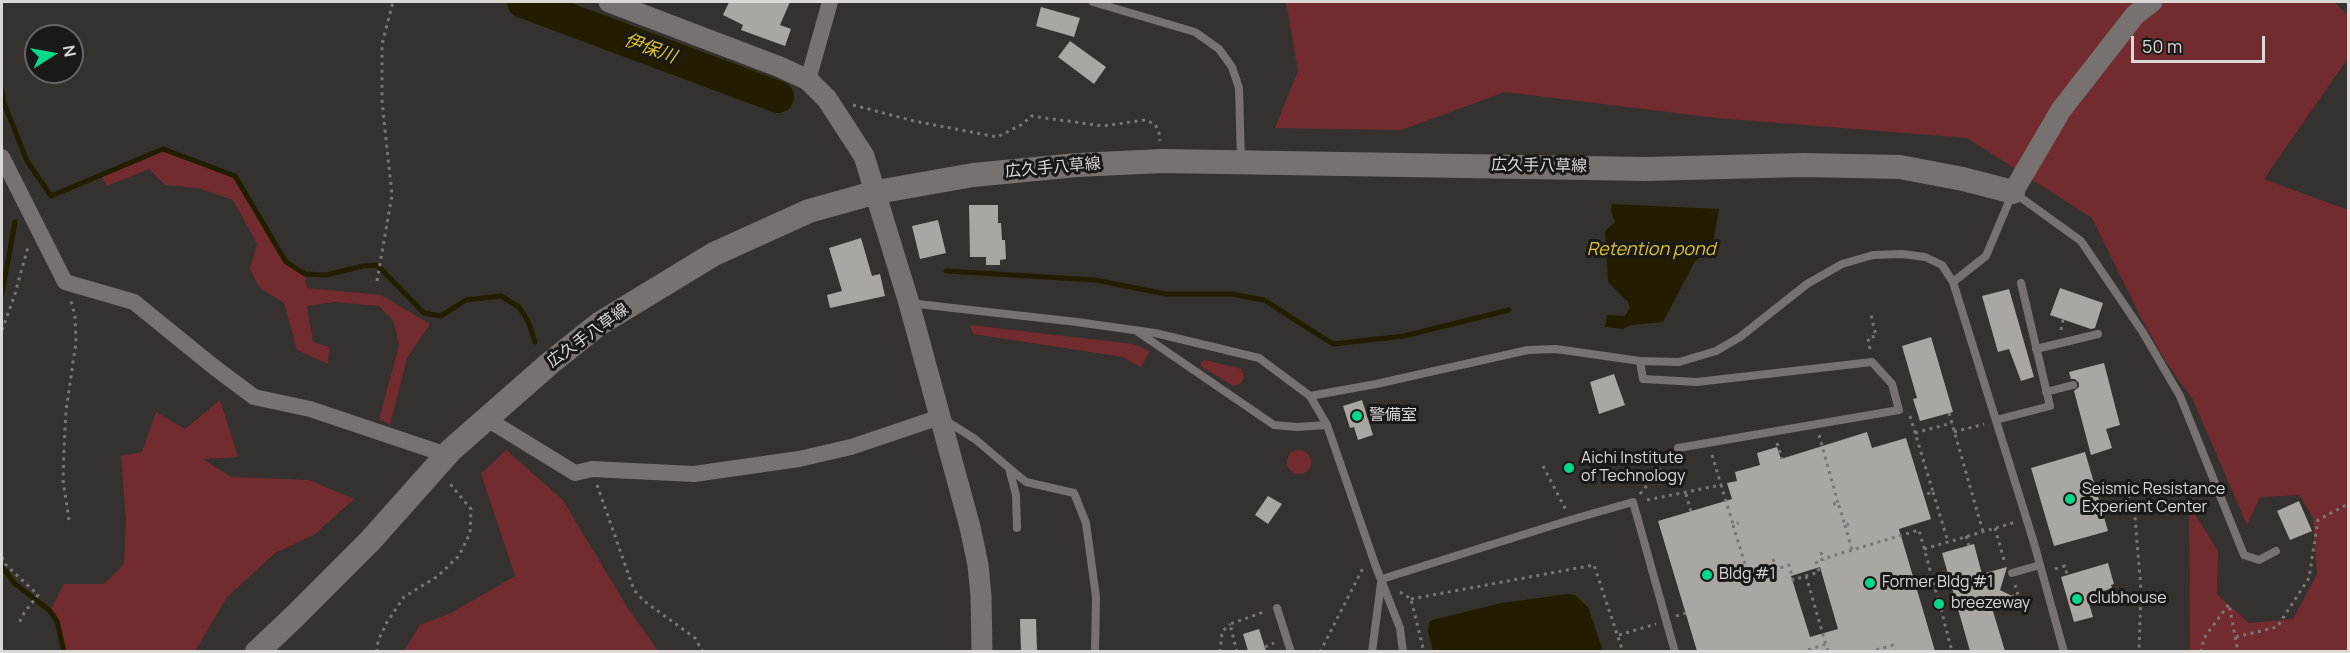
<!DOCTYPE html>
<meta charset="utf-8">
<style>
body{margin:0}
#map{position:relative;width:2350px;height:653px;overflow:hidden;background:#35312e;font-family:Manrope,sans-serif}
canvas{display:block}
.frame{position:absolute;inset:0;border:3px solid #dbd8d6;pointer-events:none}
.north{position:absolute;left:24px;top:24px;width:60px;height:60px;box-sizing:border-box;background:#1b1918;border:2px solid #686564;border-radius:50%;rotate:79deg;font-size:16px;font-weight:700;line-height:24px;text-align:center;color:#dbd8d6}
.north::after{content:'';display:block;margin:auto;width:21px;height:27px;background:#02d98b;clip-path:polygon(50% 0,100% 100%,50% 72%,0 100%)}
.scale{position:absolute;left:2131px;top:36px;width:134px;height:27px;box-sizing:border-box;border:3px solid #dbd8d6;border-top:0;padding-left:8px;font-size:18px;line-height:21px;white-space:nowrap;color:#dbd8d6;-webkit-text-stroke:4px #1b1918;paint-order:stroke}
</style>
<div id="map">
<canvas width="2350" height="653"></canvas>
<div class="frame"></div>
<div class="north">N</div>
<div class="scale">50 m</div>
</div>
<script>
const c = document.querySelector('canvas').getContext('2d');
c.lineJoin = 'round';
function fill(path, color) { c.fillStyle = color; c.fill(path, 'evenodd'); }
const toPath = rows => new Path2D(rows.map(r => 'M' + r).join(''));
function stroke(path, color, width, dash) { c.strokeStyle = color; c.lineWidth = width; c.lineCap = dash ? 'butt' : 'round'; c.setLineDash(dash || []); c.stroke(path); }
function write(font, color, halo, rows, align = 'center') {
  c.font = font + ' Manrope,"Noto Sans JP",sans-serif'; c.lineWidth = 6; c.setLineDash([]); c.textBaseline = 'middle'; c.strokeStyle = halo; c.fillStyle = color; for (const [text, x, y, turn = 0] of rows) {
    c.save(); c.translate(x, y); c.rotate((+turn || 0) * Math.PI / 180); c.textAlign = isNaN(turn) ? turn : align; if (halo) c.strokeText(text, 0, 0); c.fillText(text, 0, 0); c.restore();
  }
}
const green = toPath([
 [1286,2,2334,2,2348,15,2348,58,2264,179,2348,210,2348,651,2190,651,2189,504,2218,551,2217,594,2249,623,2293,619,2317,574,2313,517,2299,495,2260,497,2247,525,2193,400,2166,362,2139,314,2092,218,1967,138,1717,118,1505,92,1401,130,1275,128,1298,71],
 [163,149,235,176,285,262,305,274,307,288,381,295,430,324,407,358,390,425,379,419,399,346,394,322,379,306,334,302,307,306,313,342,329,347,328,364,297,350,284,303,259,287,250,269,257,244,233,200,198,188,165,185,149,169,107,186,99,174],
 [970,325,1133,344,1150,351,1141,367,1123,357,973,334],
 [1205,360,1242,369,1244,378,1240,384,1233,386,1201,366,1201,362],
 [220,400,238,457,203,459,231,477,309,480,354,499,315,534,275,553,227,597,195,651,64,651,57,621,50,611,64,584,104,584,124,564,126,519,121,456,142,452,156,412,185,429],
 [506,450,562,499,629,610,658,651,404,651,420,625,451,613,515,576,481,474],
 '1287 462a12 12 0 1 1 24 0a12 12 0 1 1-24 0Z'
]);
const water = toPath([
 [1612,204,1719,209,1712,249,1695,261,1663,322,1631,325,1623,329,1605,327,1607,315,1625,316,1630,308,1628,302,1608,282,1605,231,1615,222,1611,211],
 [1568,594,1575,595,1588,607,1603,651,1433,651,1428,631,1429,622,1432,620,1502,603]
]);
const stream = toPath([
 [2,91,4,103,27,161,51,196,163,149,235,176,286,262,305,274,326,275,363,266,377,265,424,313,441,316,466,300,501,296,519,307,529,323,535,342],
 [946,271,1095,280,1166,294,1231,294,1264,300,1333,344,1404,336,1509,310],
 [2,293,15,222],
 [2,566,14,583,50,611,57,621,64,652]
]);
const river = toPath([
 [523,2,778,97]
]);
const building = toPath([
 [729,2,790,2,780,25,791,29,785,46,741,30,743,25,723,15],
 [1041,7,1080,18,1074,37,1036,26],
 [1070,41,1106,67,1094,84,1058,57],
 [969,205,998,205,998,223,1001,223,1002,240,1005,240,1006,259,1000,260,1000,265,986,265,986,257,970,257],
 [938,220,946,253,920,259,912,226],
 [861,238,872,276,880,274,885,296,830,308,827,295,842,291,829,248],
 [2060,288,2103,303,2095,328,2091,329,2050,315],
 [2009,289,2034,377,2021,381,2009,349,1998,352,1982,296],
 [1931,337,1953,412,1920,421,1913,399,1917,398,1902,346],
 [2104,363,2120,425,2106,429,2112,448,2091,455,2074,391,2079,387,2079,383,2075,379,2071,379,2069,372],
 [1614,374,1625,405,1599,414,1590,382],
 [1362,400,1373,435,1358,440,1354,427,1350,428,1343,406],
 [1867,432,1872,448,1906,438,1931,519,1899,529,1935,651,1697,651,1658,521,1732,499,1727,483,1737,481,1735,472,1760,465,1757,453,1777,447,1781,459],
 [1820,567,1838,629,1810,637,1791,576],
 [2085,452,2108,531,2054,546,2031,468],
 [1268,496,1282,504,1268,524,1255,515],
 [2299,501,2312,531,2290,540,2277,511],
 [1974,544,1982,574,2007,567,2000,590,2020,600,1992,608,2005,651,1970,651,1942,553],
 [2108,563,2114,584,2111,585,2112,588,2087,597,2093,617,2074,622,2061,577],
 [1020,619,1036,619,1037,651,1021,651],
 [1259,629,1266,651,1248,651,1243,634]
]);
const path = toPath([
 [853,105,914,121,997,137,1023,124,1031,116,1103,126,1145,120,1155,124,1159,133,1160,141],
 [377,281,392,195,382,101,382,44,393,2],
 [2,330,14,297,28,247],
 [2061,330,2063,320],
 [1870,349,1868,338,1876,336,1871,315],
 [1949,413,1983,532],
 [1910,416,1933,492,1924,495],
 [1954,432,1984,424],
 [1915,433,1952,423],
 [1819,435,1838,503],
 [1777,443,1782,459],
 [1712,455,1721,485],
 [1543,466,1566,510],
 [597,485,634,590,644,601,695,638,703,652],
 [2116,488,2125,492,2131,501,2135,517,2141,590,2139,652],
 [1933,492,1948,542],
 [1640,494,1670,457],
 [1686,494,1691,512],
 [1647,500,1721,485,1733,524,1739,523],
 [1833,504,1838,503,1845,525,1849,524],
 [69,520,63,480,64,449,66,411,76,342,75,316,71,301],
 [1733,525,1749,577,1776,569],
 [1845,525,1852,550,1919,530,1938,599],
 [1995,528,2005,564],
 [1966,536,1969,546],
 [1924,549,2016,522],
 [1821,552,1823,561],
 [2,557,5,564,38,595,24,613,18,625],
 [1773,559,1776,569,1789,565,1793,580,1819,572,1816,561,1852,550],
 [2055,569,2065,566,2067,575],
 [1806,576,1828,652],
 [1400,592,1411,599,1424,652],
 [2011,597,2018,595,2015,585],
 [1411,599,1594,565,1623,652],
 [1941,609,1952,652],
 [1676,616,1686,613],
 [1619,635,1656,624],
 [2236,637,2277,627,2309,578,2318,520,2348,504],
 [1265,647,1274,643],
 [1850,650,1850,652],
 [1757,651,1757,652],
 [377,652,378,641,387,622,404,597,438,576,459,556,470,533,471,509,450,484],
 [1220,652,1222,632,1230,624],
 [1237,652,1230,624,1264,612],
 [1320,652,1363,568],
 [1801,652,1830,643],
 [1869,652,1893,645,1895,652],
 [2201,652,2204,638,2229,604,2238,652]
]);
const service = toPath([
 [1093,2,1195,32,1219,49,1232,67,1239,88,1241,161],
 [1953,282,1986,256,2013,192,2081,241,2142,331,2180,396,2244,555,2259,560,2276,551],
 [909,303,1077,322,1155,333,1259,358,1310,396,1327,425,1376,567,1400,628,1403,652],
 [1138,332,1274,425,1297,427,1327,425],
 [2036,349,2098,334],
 [1640,361,1643,379,1697,382,1872,362,1892,384,1899,410,1678,448],
 [2046,392,2073,385],
 [1310,396,1376,384,1528,350,1556,349,1640,361,1679,362,1716,351,1740,337,1807,284,1842,264,1873,255,1902,254,1925,257,1942,265,1953,282,2034,543,2064,652],
 [943,419,975,439,1009,468,1016,495,1017,528],
 [1996,420,2050,406,2021,283],
 [1009,468,1026,482,1074,493,1086,523,1096,597,1095,652],
 [2012,573,2040,565],
 [1382,579,1570,520,1633,502,1675,652],
 [1277,608,1291,652],
 [1372,652,1381,583]
]);
const minor = toPath([
 [808,80,830,2],
 [2,157,65,282,134,302,214,367,254,397,310,409,444,454,452,447],
 [480,425,487,419,575,473,592,469,694,474,799,459,851,447,940,417]
]);
const tertiary = toPath([
 [609,2,780,67,808,80,827,99,864,156,909,303,970,527,978,565,981,596,982,652],
 [2013,192,2061,110,2135,15,2152,2]
]);
const secondary = toPath([
 [257,652,294,617,370,541,451,450,549,364,599,324,714,254,809,211,877,192,973,175,1077,165,1162,161,1645,169,1804,165,1900,167,1963,179,2013,192]
]);
const markers = [
 [1357,416,6,"#02d98b"],
 [1569,468,6,"#02d98b"],
 [2070,499,6,"#02d98b"],
 [1707,575,6,"#02d98b"],
 [1870,583,6,"#02d98b"],
 [2077,599,6,"#02d98b"],
 [1939,604,6,"#02d98b"]
];
const streetNames = [
 ["広久手八草線",1539,166,1],
 ["広久手八草線",1053,168,-5],
 ["広久手八草線",588,336,-36]
];
const poiNames = [
 ["警備室",1369,416],
 ["Aichi Institute",1581,459],
 ["of Technology",1581,477],
 ["Seismic Resistance",2082,490],
 ["Experient Center",2082,508],
 ["Bldg #1",1719,575],
 ["Former Bldg #1",1882,583],
 ["clubhouse",2089,599],
 ["breezeway",1951,604]
];
const waterNames = [
 ["伊保川",650,49,20],
 ["Retention pond",1651,250]
];
fill(green, '#722c30');
fill(water, '#231d00');
stroke(stream, '#231d00', 5);
stroke(river, '#231d00', 32);
fill(building, '#aaa7a2');
stroke(path, '#7a7674', 3, [3, 4.5]);
stroke(service, '#77726f', 8);
stroke(minor, '#77726f', 16);
stroke(tertiary, '#77726f', 21);
stroke(secondary, '#77726f', 24);
for (const [x, y, r, color] of markers) { const dot = new Path2D(); dot.arc(x, y, r, 0, 2 * Math.PI); c.fillStyle = color; c.fill(dot); stroke(dot, '#1b1918', 2); }
write('16px', '#dbd8d6', '#1b1918', streetNames);
write('16px', '#dbd8d6', '#1b1918', poiNames, 'left');
write('italic 18px', '#dec52f', '#1b1918', waterNames);
</script>
